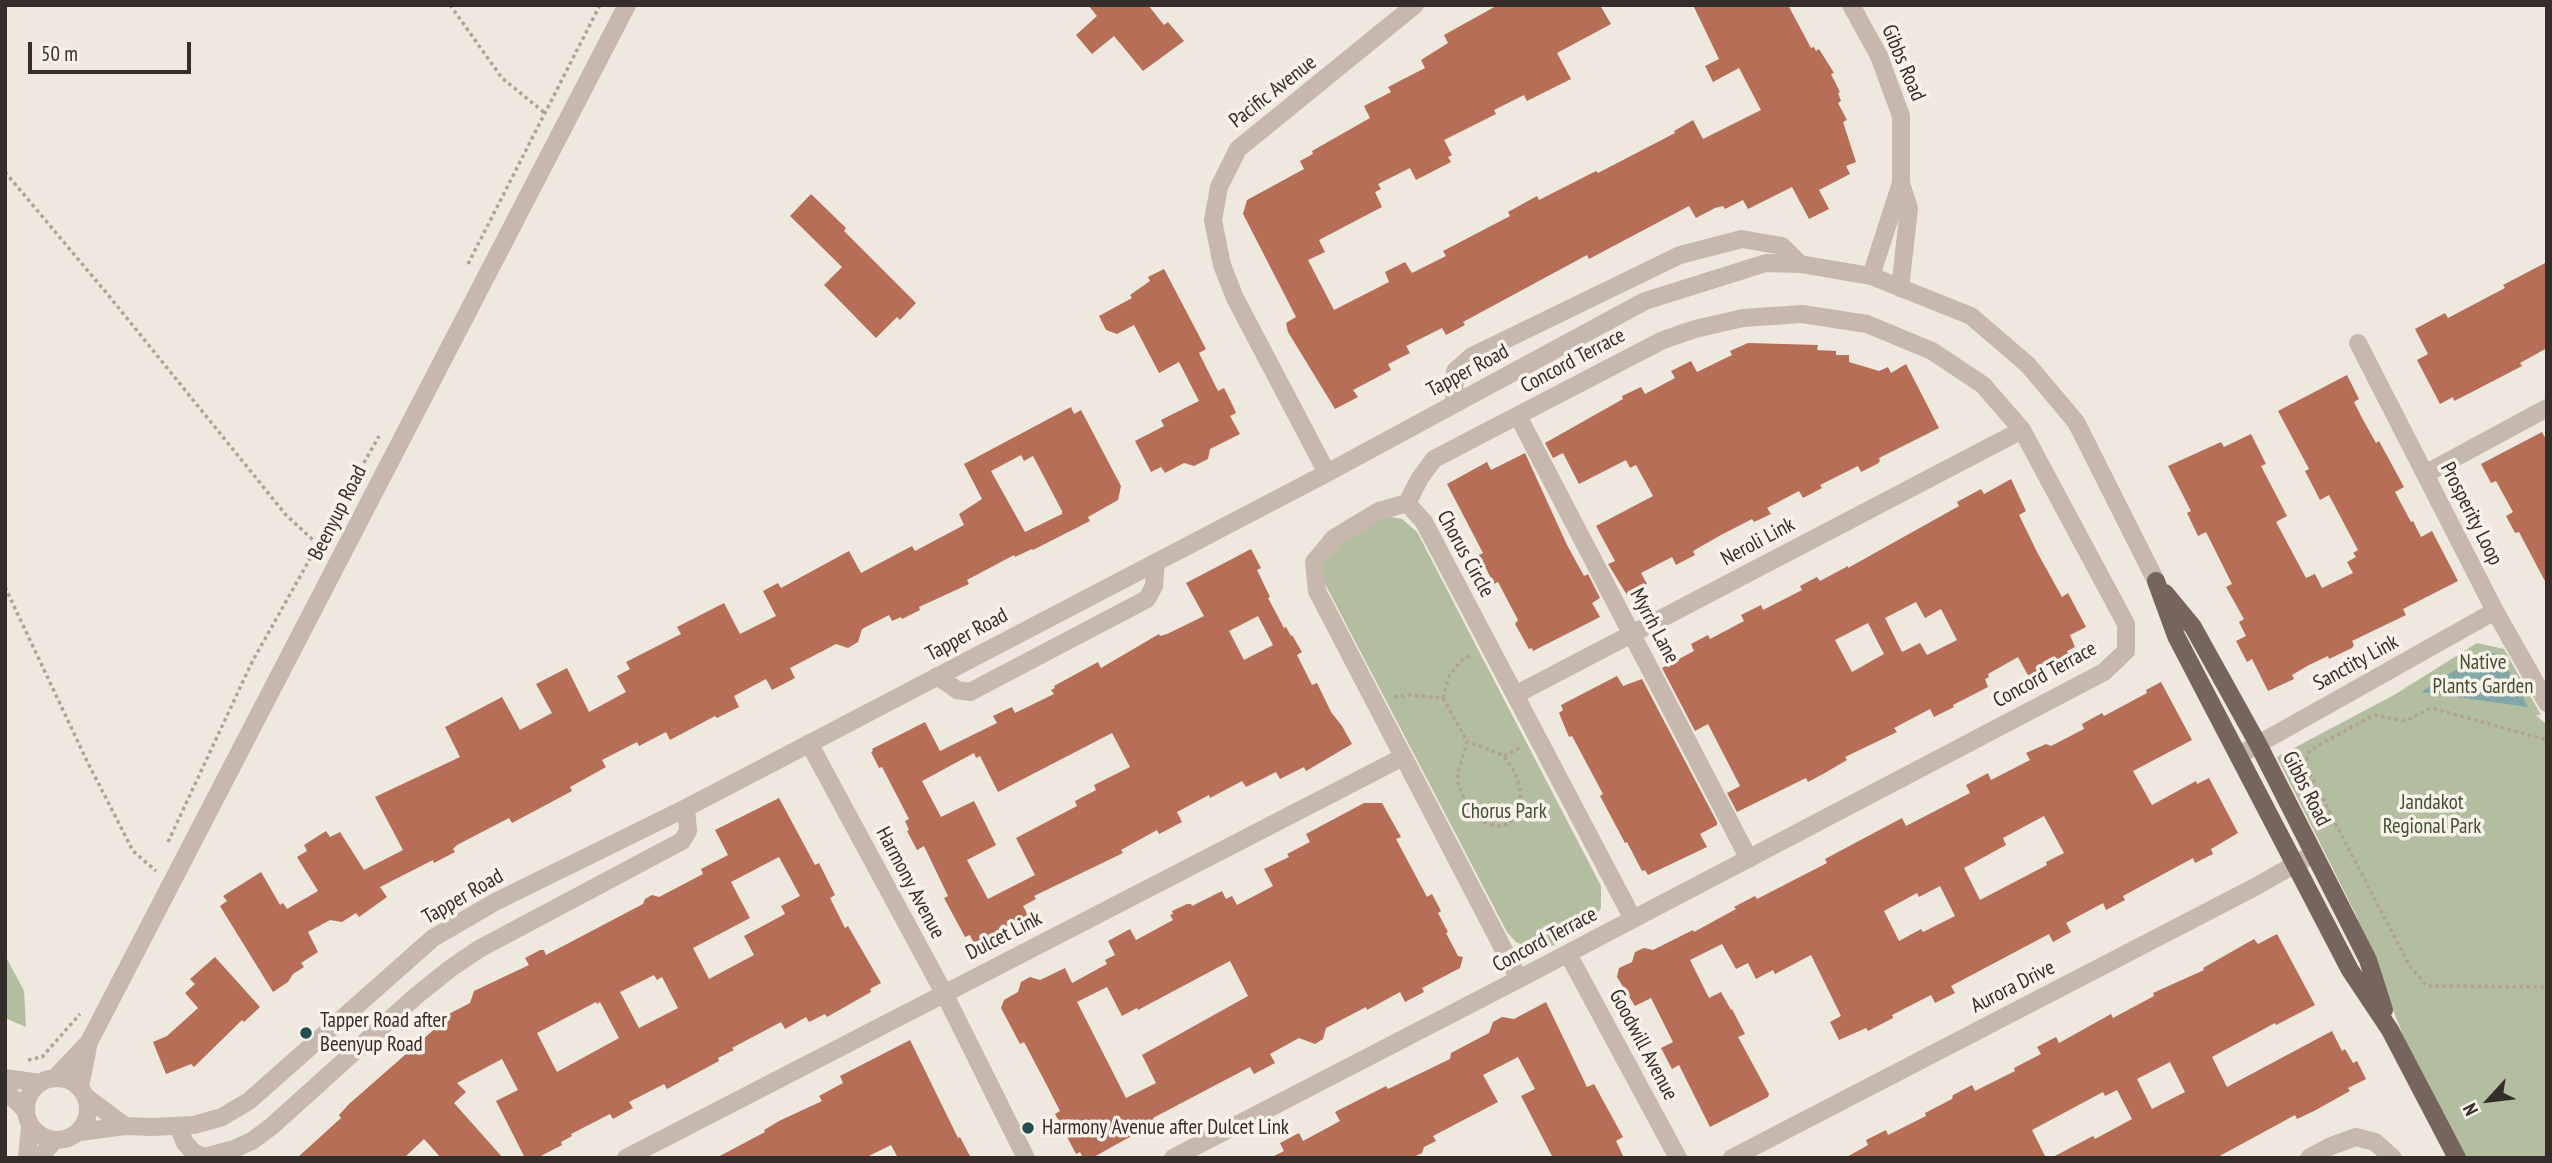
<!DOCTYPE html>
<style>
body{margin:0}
#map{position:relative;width:2552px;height:1163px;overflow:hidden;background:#efe8df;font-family:"PT Sans Narrow",sans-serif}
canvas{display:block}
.frame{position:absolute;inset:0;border:7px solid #352d2a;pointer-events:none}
.north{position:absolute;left:2454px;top:1065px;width:70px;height:70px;-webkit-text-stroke:5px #f8f2ea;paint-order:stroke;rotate:243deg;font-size:19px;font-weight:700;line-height:28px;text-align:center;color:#352d2a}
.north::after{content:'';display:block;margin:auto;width:24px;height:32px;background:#352d2a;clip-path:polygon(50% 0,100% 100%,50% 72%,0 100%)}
.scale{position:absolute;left:28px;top:42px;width:163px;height:32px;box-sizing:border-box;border:4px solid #352d2a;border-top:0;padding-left:9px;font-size:21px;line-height:24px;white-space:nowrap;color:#352d2a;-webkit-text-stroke:5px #f8f2ea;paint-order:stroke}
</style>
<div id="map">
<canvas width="2552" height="1163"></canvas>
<div class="frame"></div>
<div class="north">N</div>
<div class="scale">50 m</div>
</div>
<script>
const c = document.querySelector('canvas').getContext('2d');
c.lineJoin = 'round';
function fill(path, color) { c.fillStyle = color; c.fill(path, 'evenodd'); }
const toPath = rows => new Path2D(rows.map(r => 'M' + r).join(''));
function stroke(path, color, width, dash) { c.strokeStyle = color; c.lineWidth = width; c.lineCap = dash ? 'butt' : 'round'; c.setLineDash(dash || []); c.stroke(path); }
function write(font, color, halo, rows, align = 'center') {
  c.font = font + ' "PT Sans Narrow",sans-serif'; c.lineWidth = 7; c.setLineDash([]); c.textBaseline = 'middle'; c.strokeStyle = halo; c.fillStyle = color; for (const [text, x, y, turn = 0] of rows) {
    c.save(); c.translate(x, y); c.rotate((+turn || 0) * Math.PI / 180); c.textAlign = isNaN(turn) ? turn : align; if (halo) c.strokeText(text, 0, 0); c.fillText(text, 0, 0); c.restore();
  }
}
const green = toPath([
 [1392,517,1402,519,1417,532,1601,886,1601,908,1591,925,1550,947,1527,947,1516,942,1507,932,1322,578,1323,559,1328,549,1381,518],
 [2477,643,2504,649,2541,715,2536,715,2547,725,2547,1158,2465,1158,2406,1043,2356,915,2277,757,2394,695],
 [5,955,24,991,26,1027,5,1018]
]);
const water = toPath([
 [2485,651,2500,655,2528,707,2421,692]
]);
const building = toPath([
 [1088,5,1148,5,1164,25,1168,22,1184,41,1143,71,1114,36,1092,54,1076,35,1097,16],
 [1498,5,1600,5,1611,24,1557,53,1571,79,1527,101,1524,95,1494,110,1496,114,1444,140,1452,155,1448,157,1451,162,1416,180,1410,168,1378,184,1381,189,1375,192,1382,207,1319,240,1325,252,1308,260,1334,310,1389,282,1385,272,1405,262,1412,273,1446,256,1443,251,1510,216,1508,212,1537,196,1539,200,1596,171,1598,173,1675,133,1674,131,1693,120,1703,139,1761,110,1739,68,1713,82,1705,66,1719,59,1693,5,1788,5,1811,48,1814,47,1816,51,1819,49,1834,73,1831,74,1840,92,1838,93,1841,101,1838,103,1847,120,1843,122,1856,162,1846,166,1850,174,1819,190,1829,209,1809,219,1792,187,1748,209,1743,200,1725,209,1723,206,1715,208,1696,218,1689,206,1589,259,1587,255,1463,322,1465,325,1446,335,1442,328,1406,346,1410,353,1388,364,1391,370,1353,390,1358,397,1335,409,1288,332,1286,323,1296,317,1243,214,1247,200,1304,169,1300,161,1313,154,1312,151,1370,118,1364,106,1391,92,1388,87,1425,68,1421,60,1448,43,1444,35],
 [811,194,846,228,844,231,916,303,900,320,897,317,876,338,824,285,842,267,790,216],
 [2547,262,2547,348,2520,363,2522,366,2470,393,2454,401,2453,397,2440,404,2417,360,2428,354,2415,329,2445,313,2448,318,2505,288,2503,285],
 [1164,269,1206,349,1199,353,1218,391,1224,388,1233,406,1236,413,1230,416,1240,434,1210,449,1208,459,1194,466,1184,463,1165,473,1161,467,1151,472,1135,441,1164,426,1161,420,1199,401,1179,362,1159,373,1134,325,1117,334,1106,330,1099,316,1132,298,1130,295,1150,281,1148,277],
 [1748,343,1818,345,1817,350,1836,351,1836,355,1849,355,1849,362,1879,371,1888,367,1891,373,1906,364,1939,428,1879,458,1880,461,1877,464,1861,472,1858,466,1820,485,1822,488,1803,498,1799,491,1767,508,1771,514,1754,522,1752,519,1721,535,1693,551,1695,555,1676,565,1672,557,1641,573,1647,584,1627,595,1608,564,1615,561,1596,526,1653,496,1636,465,1630,468,1626,460,1579,484,1563,453,1553,458,1545,443,1623,399,1622,396,1641,387,1645,394,1675,378,1671,371,1691,361,1697,372,1732,355,1730,351],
 [2347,375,2359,399,2354,402,2362,418,2376,443,2379,441,2404,487,2395,492,2411,522,2413,521,2421,537,2432,531,2458,581,2403,609,2406,615,2352,641,2354,645,2352,648,2329,659,2328,656,2309,665,2292,675,2294,679,2268,691,2252,659,2247,662,2236,641,2246,636,2239,622,2244,619,2226,587,2232,584,2206,532,2198,536,2187,513,2191,511,2168,466,2221,442,2224,447,2251,434,2266,464,2261,466,2287,516,2276,522,2306,578,2315,574,2322,588,2353,573,2347,562,2356,557,2353,553,2358,550,2329,495,2320,500,2305,471,2309,469,2278,411],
 [1071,407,1074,414,1081,410,1121,486,1118,500,1088,517,1090,521,1033,550,1032,549,1015,557,1014,555,967,580,969,584,919,607,920,610,902,619,901,617,892,621,889,615,862,629,858,642,848,648,836,644,790,668,795,678,772,690,766,679,734,696,739,707,717,718,715,716,670,740,666,732,639,746,637,742,602,760,606,767,570,787,572,791,512,823,509,818,457,845,453,849,455,852,434,863,433,860,380,887,387,897,359,917,356,913,342,922,330,920,308,932,318,952,301,963,304,967,293,974,288,982,273,992,220,906,227,901,223,896,261,872,280,905,283,903,287,909,318,891,297,857,307,851,304,845,326,831,330,837,340,832,364,870,403,850,375,797,460,757,445,727,502,697,520,730,552,713,536,684,567,668,589,712,626,692,617,676,630,669,626,662,681,634,677,627,724,603,740,634,776,616,763,591,778,583,781,588,849,551,861,573,912,546,915,551,964,525,959,514,982,499,964,464],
 [1021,455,1024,461,1033,456,1062,511,1062,514,1025,532,991,471],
 [2542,432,2547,441,2547,585,2519,532,2515,533,2506,516,2513,512,2496,481,2491,483,2481,464],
 [1525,453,1567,545,1584,576,1588,574,1600,598,1592,603,1600,617,1533,651,1532,648,1529,649,1515,624,1518,620,1498,582,1494,584,1479,555,1483,553,1447,484,1487,462,1491,470],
 [2011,479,2026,511,2019,515,2037,552,2062,597,2068,593,2086,627,2070,635,2075,647,2067,651,2069,655,2029,677,2018,657,1988,674,1989,677,1985,679,1988,687,1953,705,1954,707,1934,717,1930,709,1894,728,1897,732,1845,757,1847,760,1823,774,1808,782,1806,778,1737,812,1727,793,1740,786,1708,724,1695,731,1662,668,1694,651,1691,644,1708,635,1710,639,1744,621,1741,615,1761,605,1763,610,1802,590,1800,586,1817,577,1820,581,1848,566,1848,568,1959,506,1957,502,1981,489,1984,494],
 [1916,602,1925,618,1941,609,1957,640,1927,655,1920,643,1902,652,1885,618],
 [1868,623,1884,654,1852,672,1835,640],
 [1251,549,1261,568,1257,570,1270,597,1268,598,1284,628,1286,627,1291,636,1292,635,1302,652,1297,655,1312,685,1317,683,1331,712,1342,726,1352,744,1306,771,1304,767,1280,779,1276,772,1246,787,1242,781,1210,798,1209,795,1177,812,1182,822,1159,834,1157,830,1121,850,1123,853,1034,896,1036,899,1023,906,1028,915,974,944,970,935,965,937,944,898,948,896,924,846,917,850,907,831,909,830,905,821,909,819,882,767,879,768,871,752,873,751,872,749,925,722,940,751,997,723,993,716,1012,707,1015,713,1054,694,1051,690,1055,688,1054,686,1098,662,1101,668,1159,634,1160,636,1167,634,1204,616,1186,583],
 [1258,616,1273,645,1244,660,1229,631],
 [1112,733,1130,767,1094,785,1096,790,1075,801,1077,806,1016,838,1035,875,988,899,967,860,996,845,974,801,941,817,922,781,974,753,976,758,980,756,998,792],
 [1617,676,1623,686,1642,679,1717,822,1717,825,1700,834,1707,847,1648,875,1645,870,1642,871,1627,842,1625,843,1600,796,1603,794,1572,736,1569,737,1559,713,1563,710,1561,705],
 [2161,682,2192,740,2133,771,2152,805,2196,781,2197,784,2209,778,2238,833,2211,849,2213,854,2195,863,2193,858,2123,896,2125,900,2106,910,2103,903,2066,923,2071,932,2053,942,2049,934,1951,986,1955,993,1935,1003,1931,995,1892,1015,1893,1018,1868,1031,1866,1028,1839,1040,1830,1022,1841,1016,1811,955,1775,974,1773,970,1756,979,1748,963,1736,969,1722,944,1690,960,1709,998,1721,992,1731,1010,1732,1009,1745,1034,1738,1037,1769,1094,1768,1097,1710,1127,1679,1065,1672,1069,1661,1048,1673,1042,1651,998,1635,1006,1617,977,1619,968,1632,962,1635,952,1644,948,1653,950,1693,930,1694,932,1736,909,1734,907,1755,896,1757,899,1827,863,1825,859,1902,818,1906,826,1970,793,1966,785,1988,773,1991,780,2030,760,2026,753,2046,744,2051,746,2084,729,2082,724,2102,713,2104,716,2147,693,2146,690],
 [2044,816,2064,853,2046,862,2047,865,1980,900,1964,868,2006,845,2003,838],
 [1940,886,1955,916,1923,932,1921,929,1899,941,1884,911,1917,893,1919,897],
 [779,798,815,865,819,863,835,895,830,898,845,928,848,926,881,983,870,989,871,992,827,1017,825,1014,809,1022,806,1017,785,1029,781,1022,732,1048,734,1050,718,1058,719,1061,691,1076,667,1089,664,1084,629,1102,633,1108,613,1119,610,1114,571,1134,572,1136,561,1142,562,1145,537,1158,525,1158,496,1101,518,1090,502,1059,457,1083,466,1092,454,1103,503,1158,441,1158,424,1139,404,1158,297,1158,341,1118,339,1115,349,1104,446,1019,445,1016,470,1003,474,991,529,965,525,958,540,950,544,950,546,955,643,904,645,899,652,895,659,897,703,874,701,869,728,855,715,830],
 [779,857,800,896,781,906,785,914,744,936,754,955,709,979,693,948,750,918,731,882],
 [654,975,657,980,662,977,678,1008,639,1028,620,992],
 [596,1002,597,1004,600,1002,619,1038,557,1072,537,1033],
 [1364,803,1382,803,1401,837,1396,839,1427,897,1432,894,1441,911,1438,913,1448,932,1446,933,1458,956,1463,957,1460,968,1422,988,1424,992,1405,1002,1400,992,1367,1010,1366,1007,1326,1028,1323,1039,1315,1044,1299,1038,1270,1054,1275,1063,1254,1074,1250,1067,1153,1118,1155,1123,1092,1158,1083,1158,1080,1152,1076,1154,1055,1114,1060,1111,1043,1078,1024,1042,1020,1044,1001,1008,1004,1000,1018,992,1021,982,1030,977,1040,980,1065,968,1072,983,1107,964,1105,960,1115,955,1108,941,1130,929,1136,940,1173,920,1170,915,1173,914,1172,911,1187,904,1191,904,1192,906,1222,891,1226,899,1232,896,1237,905,1273,886,1264,869,1289,857,1287,854,1310,842,1306,834],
 [1230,961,1248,996,1142,1055,1156,1083,1126,1098,1077,1002,1107,987,1122,1016,1137,1008,1138,1010],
 [2277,934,2315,1005,2276,1025,2275,1023,2212,1057,2227,1087,2332,1031,2342,1051,2345,1049,2353,1063,2357,1061,2366,1079,2348,1088,2350,1091,2314,1111,2297,1119,2295,1115,2216,1158,2051,1158,2093,1136,2095,1139,2132,1119,2117,1090,2105,1096,2103,1092,2032,1130,2046,1158,1845,1158,1868,1145,1866,1140,1886,1130,1888,1135,1926,1116,1925,1113,1952,1099,1953,1095,1972,1085,1975,1091,2015,1071,2014,1068,2041,1054,2037,1047,2056,1037,2059,1043,2111,1014,2113,1018,2154,996,2153,993,2204,970,2203,968,2254,939,2258,944],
 [2170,1062,2185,1092,2152,1109,2137,1079],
 [215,957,260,1007,244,1022,242,1020,194,1067,191,1064,166,1074,153,1042,167,1036,198,1008,185,993,195,984,190,979],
 [1546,1002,1587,1087,1594,1084,1623,1137,1616,1141,1624,1158,1553,1158,1521,1096,1535,1089,1518,1057,1483,1075,1498,1102,1433,1136,1436,1141,1424,1147,1422,1153,1412,1158,1270,1158,1284,1151,1280,1143,1299,1133,1303,1141,1340,1121,1335,1112,1386,1086,1388,1089,1450,1059,1451,1053,1489,1033,1493,1022,1502,1017,1514,1019],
 [910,1040,958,1138,960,1137,971,1158,898,1158,891,1145,865,1158,716,1158,765,1132,764,1130,779,1121,822,1101,819,1096,843,1083,840,1076]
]);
const path = toPath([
 [450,5,502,78,546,114],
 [5,172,109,296,286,515,324,550],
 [468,264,600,5],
 [5,587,87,761,133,851,156,871],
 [1394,697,1411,695,1443,698,1450,674,1462,660,1471,655],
 [1443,698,1467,741,1458,773,1458,782,1465,802,1485,823,1498,826,1509,824,1519,812,1521,803,1520,787,1514,771,1504,756,1467,741],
 [1504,756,1521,747],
 [2303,770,2311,776,2409,965,2427,986,2547,987],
 [2299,780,2310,750,2374,715,2405,721,2431,708,2547,740],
 [168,842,252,662,379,436],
 [28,1060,42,1057,80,1014]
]);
const minor = toPath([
 [1851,5,1879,56,1901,116,1901,183,1909,209,1900,288],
 [1871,276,1901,183],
 [2358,343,2495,611,2547,703],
 [1454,404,1455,371,1472,356,1680,255,1742,239,1782,246,1800,264],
 [1518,416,1749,859],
 [1327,473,1235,298,1222,265,1213,220,1219,187,1238,149,1415,5],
 [2425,474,2547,408],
 [937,676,957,690,970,692,1147,599,1154,586,1156,562],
 [1515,695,2022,430],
 [809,743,944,993,1026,1158],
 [2239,755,2495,611],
 [1568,954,1678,1158],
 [1519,979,1317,591,1314,562,1334,538,1379,511,1407,503,1424,522,1633,919],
 '26 1109a31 31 0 1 1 62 0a31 31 0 1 1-62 0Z',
 [5,1078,40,1083],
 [55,1078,89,1042,627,5],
 [80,1087,89,1042],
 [5,1090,25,1110],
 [86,1097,125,1126],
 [178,1126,185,1143,194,1153,205,1157,234,1149,252,1141,272,1126,416,996,451,968,479,949,682,841,688,831,686,808],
 [80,1132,125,1126,152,1127,194,1125,222,1117,249,1101,433,938,495,902,686,808,1327,473,1645,301,1766,263,1800,264,1871,276,1971,316,2028,365,2076,422,2156,581],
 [27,1158,30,1126],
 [39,1158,54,1141],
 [626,1158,1403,757],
 [1173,1158,1519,979,2104,672,2126,651,2126,624,2022,430,1983,385,1932,351,1867,324,1802,314,1743,318,1695,329,1663,340,1434,459,1420,478,1407,503],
 [1732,1158,2255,887,2313,854],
 [2309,1158,2331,1146,2356,1137,2375,1142,2393,1158]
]);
const major = toPath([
 [2156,581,2176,636,2350,970,2390,1030,2457,1158],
 [2165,593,2193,627,2258,744,2368,960,2384,1010]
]);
const markers = [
 [306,1033,7,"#254e51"],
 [1028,1128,7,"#254e51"]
];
const streetNames = [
 ["Gibbs Road",1903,63,67],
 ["Pacific Avenue",1273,92,-38],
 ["Concord Terrace",1573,361,-28],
 ["Tapper Road",1468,371,-28],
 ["Beenyup Road",338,513,-63],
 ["Prosperity Loop",2471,514,63],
 ["Neroli Link",1758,542,-28],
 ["Chorus Circle",1465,554,61],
 ["Myrrh Lane",1654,626,62],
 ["Tapper Road",967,635,-28],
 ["Sanctity Link",2356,663,-29],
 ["Concord Terrace",2045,675,-29],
 ["Gibbs Road",2306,789,63],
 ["Harmony Avenue",910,883,62],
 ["Tapper Road",463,897,-30],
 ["Dulcet Link",1004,936,-27],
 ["Concord Terrace",1545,940,-28],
 ["Aurora Drive",2013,987,-27],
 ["Goodwill Avenue",1643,1045,62]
];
const parkNames = [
 ["Native",2483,663],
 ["Plants Garden",2483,687],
 ["Jandakot",2432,803],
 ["Regional Park",2432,827],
 ["Chorus Park",1504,812]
];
const poiNames = [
 ["Tapper Road after",320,1021],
 ["Beenyup Road",320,1045],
 ["Harmony Avenue after Dulcet Link",1042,1128]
];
fill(green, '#b3bda0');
fill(water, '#81a7a9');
fill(building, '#b66e56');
stroke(path, '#b2a296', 3.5, [3.5, 3.5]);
stroke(minor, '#c6b8ac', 18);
stroke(major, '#75655d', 18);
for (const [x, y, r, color] of markers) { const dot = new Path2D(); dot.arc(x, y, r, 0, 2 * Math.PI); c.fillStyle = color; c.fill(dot); stroke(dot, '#f8f2ea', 2.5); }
write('21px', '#352d2a', '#f8f2ea', streetNames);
write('21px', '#445031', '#f8f2ea', parkNames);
write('21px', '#352d2a', '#f8f2ea', poiNames, 'left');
</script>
